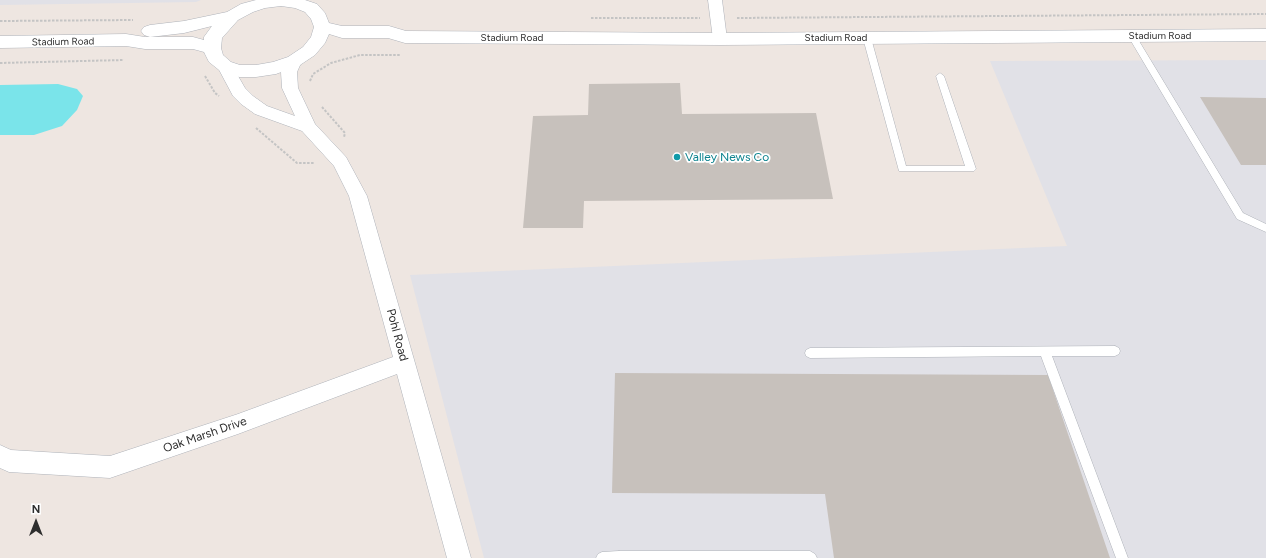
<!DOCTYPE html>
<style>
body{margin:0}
#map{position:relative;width:1266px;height:558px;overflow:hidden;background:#eee6e1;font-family:Figtree,sans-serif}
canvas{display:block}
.north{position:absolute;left:16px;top:502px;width:40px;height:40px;-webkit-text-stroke:3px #fff;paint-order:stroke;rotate:0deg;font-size:11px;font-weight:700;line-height:16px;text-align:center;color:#2e2e2e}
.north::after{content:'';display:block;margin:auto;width:14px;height:18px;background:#2e2e2e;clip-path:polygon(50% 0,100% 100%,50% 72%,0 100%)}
</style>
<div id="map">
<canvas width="1266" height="558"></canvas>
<div class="north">N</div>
</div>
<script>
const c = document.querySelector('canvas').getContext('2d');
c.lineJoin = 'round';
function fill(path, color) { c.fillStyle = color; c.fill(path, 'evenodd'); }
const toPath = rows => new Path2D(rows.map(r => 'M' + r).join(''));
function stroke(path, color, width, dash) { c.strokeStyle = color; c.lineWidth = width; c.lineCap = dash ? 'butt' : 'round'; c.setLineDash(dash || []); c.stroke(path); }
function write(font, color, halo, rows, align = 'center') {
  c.font = font + ' Figtree,sans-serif'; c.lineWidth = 3.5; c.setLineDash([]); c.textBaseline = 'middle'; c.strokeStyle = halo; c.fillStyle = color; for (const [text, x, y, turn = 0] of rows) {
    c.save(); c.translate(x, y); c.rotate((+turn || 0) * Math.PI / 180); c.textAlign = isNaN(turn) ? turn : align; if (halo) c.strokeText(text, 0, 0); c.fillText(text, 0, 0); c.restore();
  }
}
const industrial = toPath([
 [0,0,201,0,196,2,0,5],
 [1266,60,1266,558,484,558,410,275,1067,246,990,61]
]);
const water = toPath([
 [58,84,77,89,83,96,77,110,62,126,34,135,0,135,0,85]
]);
const building = toPath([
 [680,83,682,114,816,113,833,199,584,201,583,228,523,228,533,116,588,115,589,84],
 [1200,97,1266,98,1266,165,1241,165],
 [615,373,1048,375,1110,558,834,558,825,494,612,493]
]);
const path = toPath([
 [591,18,700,18],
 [737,18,1266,14],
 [0,21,133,20],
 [0,63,124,60],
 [205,76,215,93,219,96],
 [310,81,313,74,331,63,360,55,400,55],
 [322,107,345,133,344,137],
 [256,128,297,163,314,163]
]);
const lane = toPath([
 [1132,33,1136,36,1243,213,1266,224,1266,232,1237,219,1128,36,1132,33],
 [867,35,871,38,906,166,965,166,936,76,940,73,944,76,976,169,974,171,899,171,863,38,867,35],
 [1115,346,1119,348,1120,351,1119,354,1115,356,1052,356,1128,558,1116,558,1041,356,810,358,806,356,805,353,806,350,810,348,1115,346],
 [619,551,810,551,815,554,817,558,596,558,598,554,602,552,619,551]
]);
const street = toPath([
 [708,0,722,0,727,39,725,42,720,44,715,42,713,39,708,0],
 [294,56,299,57,302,61,297,72,298,88,315,124,346,157,367,196,471,558,447,558,397,374,238,434,110,478,9,472,0,468,0,445,11,450,110,456,238,414,393,357,349,196,334,166,302,131,255,114,241,104,233,96,217,66,220,62,225,61,230,62,245,88,253,96,267,106,295,116,282,88,281,72,289,57,294,56]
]);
const secondary = toPath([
 [256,0,305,0,317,4,325,13,329,23,342,26,389,26,406,31,720,33,1266,29,1266,41,720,45,405,43,388,38,342,38,329,34,325,43,315,55,300,65,276,74,256,77,239,77,219,70,209,62,204,52,193,49,145,49,126,46,0,48,0,36,126,34,145,37,193,37,204,40,204,37,212,26,184,33,150,37,144,35,141,31,144,27,150,25,184,21,227,12,241,4,256,0],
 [281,6,295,8,305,12,311,19,314,27,311,37,303,47,288,57,273,62,256,65,240,65,231,62,223,55,221,48,222,38,238,20,253,12,265,8,281,6]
]);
const markers = [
 [677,157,4,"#0f9aa8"]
];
const farStreetnames = [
 ["Stadium Road",1160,36],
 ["Stadium Road",512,38],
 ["Stadium Road",836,38],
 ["Stadium Road",63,42,-1]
];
const cultureNames = [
 ["Valley News Co",685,157]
];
const streetNames = [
 ["Pohl Road",397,335,75],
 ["Oak Marsh Drive",205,435,-19]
];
fill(industrial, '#e1e1e7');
fill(water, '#7ae4ea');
fill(building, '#c7c1bc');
stroke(lane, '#aeb2b9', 1);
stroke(street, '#aeb2b9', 1);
stroke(secondary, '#aeb2b9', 1);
stroke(path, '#c4c4c4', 2, [2.5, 1.5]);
fill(lane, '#fff');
fill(street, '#fff');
fill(secondary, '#fff');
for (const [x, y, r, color] of markers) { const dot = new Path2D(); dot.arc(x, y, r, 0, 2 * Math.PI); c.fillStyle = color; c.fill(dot); stroke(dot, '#fff', 1.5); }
write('10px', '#2e2e2e', '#fff', farStreetnames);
write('12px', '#0d838f', '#fff', cultureNames, 'left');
write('12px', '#2e2e2e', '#fff', streetNames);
</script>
